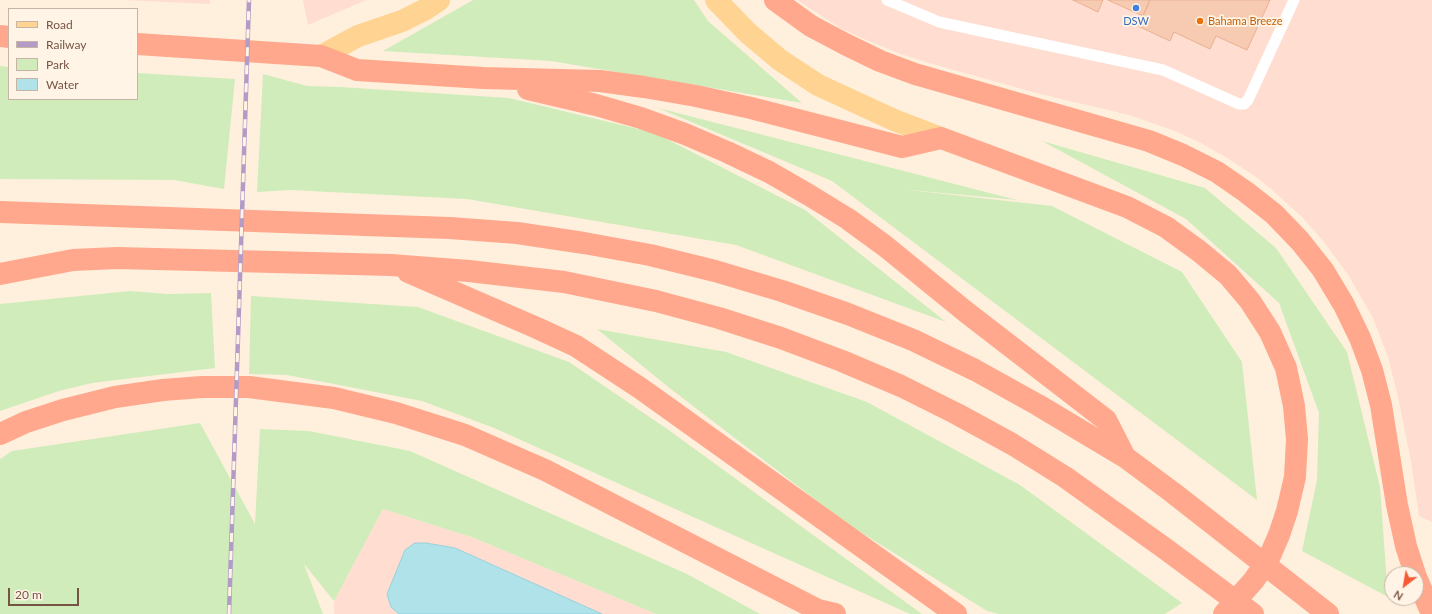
<!DOCTYPE html>
<style>
body{margin:0}
#map{position:relative;width:1432px;height:614px;overflow:hidden;background:#fef0dd;font-family:Lato,sans-serif}
canvas{display:block}
.legend{position:absolute;left:8px;top:8px;width:130px;height:92px;box-sizing:border-box;background:#fff4e5;border:1px solid #c8b4a5;margin:0;padding:5px 7px;list-style:none;font-size:12px;color:#765444}
.legend li{display:flex;align-items:center;gap:8px;height:20px}
.legend b{width:20px;border:1px solid #c8b4a5}
.north{position:absolute;left:1384px;top:566px;width:40px;height:40px;box-sizing:border-box;background:#fff4e5;border:1px solid #c8b4a5;border-radius:50%;rotate:211deg;font-size:11px;font-weight:700;line-height:16px;text-align:center;color:#765444}
.north::after{content:'';display:block;margin:auto;width:14px;height:18px;background:#f55b36;clip-path:polygon(50% 0,100% 100%,50% 72%,0 100%)}
.scale{position:absolute;left:8px;top:588px;width:71px;height:18px;box-sizing:border-box;border:2px solid #765444;border-top:0;padding-left:5px;font-size:12px;line-height:14px;white-space:nowrap;color:#765444;-webkit-text-stroke:3px #fff4e5;paint-order:stroke}
</style>
<div id="map">
<canvas width="1432" height="614"></canvas>
<ul class="legend">
<li><b style="height:5px;background:#ffd493"></b>Road</li>
<li><b style="height:5px;background:#b29cc7"></b>Railway</li>
<li><b style="height:11px;background:#d0ecbb"></b>Park</li>
<li><b style="height:11px;background:#b0e2e9"></b>Water</li>
</ul>
<div class="north">N</div>
<div class="scale">20 m</div>
</div>
<script>
const c = document.querySelector('canvas').getContext('2d');
c.lineJoin = 'round';
function fill(path, color) { c.fillStyle = color; c.fill(path, 'evenodd'); }
const toPath = rows => new Path2D(rows.map(r => 'M' + r).join(''));
function stroke(path, color, width, dash) { c.strokeStyle = color; c.lineWidth = width; c.lineCap = dash ? 'butt' : 'round'; c.setLineDash(dash || []); c.stroke(path); }
function write(font, color, halo, rows, align = 'center') {
  c.font = font + ' Lato,sans-serif'; c.lineWidth = 3.5; c.setLineDash([]); c.textBaseline = 'middle'; c.strokeStyle = halo; c.fillStyle = color; for (const [text, x, y, turn = 0] of rows) {
    c.save(); c.translate(x, y); c.rotate((+turn || 0) * Math.PI / 180); c.textAlign = isNaN(turn) ? turn : align; if (halo) c.strokeText(text, 0, 0); c.fillText(text, 0, 0); c.restore();
  }
}
const commercial = toPath([
 [122,0,210,0,210,4],
 [303,0,366,0,308,25],
 [797,0,1432,0,1432,522,1419,516,1411,461,1398,397,1388,357,1373,318,1349,276,1324,242,1302,217,1271,189,1256,177,1229,159,1201,143,1175,131,1129,115,1036,93,922,61,898,53,864,39,842,29],
 [383,509,474,538,656,614,334,614,334,601]
]);
const green = toPath([
 [473,0,694,0,708,21,802,103,551,61,383,51],
 [0,66,9,67,9,99,137,99,137,73,235,79,224,189,174,180,0,179],
 [263,74,307,86,340,87,509,98,655,133,805,210,946,322,736,245,467,199,290,190,257,192],
 [658,108,1017,200,900,189,1052,206,1182,272,1242,362,1257,500,832,181],
 [1042,141,1205,188,1276,248,1347,352,1380,487,1388,597,1302,551,1317,480,1319,413,1279,303,1186,219],
 [130,291,168,294,211,293,215,368,92,383,59,391,0,411,0,304],
 [251,296,418,307,569,362,670,431,922,614,910,614,494,428,422,401,287,375,249,374],
 [597,329,726,352,867,402,1020,485,1182,603,1165,614,999,614,987,611,846,523,672,390],
 [200,423,255,524,260,429,309,431,410,451,687,574,760,614,656,614,474,538,383,509,334,601,304,564,323,614,0,614,0,459,12,451]
]);
const water = toPath([
 [415,543,426,543,455,548,602,614,399,614,391,607,387,594,405,550,415,543]
]);
const building = toPath([
 [1073,0,1103,0,1098,12,1073,0],
 [1108,0,1150,0,1143,16,1108,0],
 [1150,0,1270,0,1247,50,1216,36,1210,49,1174,32,1170,41,1138,26,1150,0]
]);
const lane = toPath([
 [887,0,939,22,1163,70,1239,104,1244,104,1248,100,1294,0]
]);
const primary = toPath([
 [716,0,748,33,780,60,818,85,894,120,941,138],
 [321,56,358,36,402,21,424,10,439,0]
]);
const highway = toPath([
 [775,0,811,26,845,44,880,61,915,74,1149,141,1183,155,1217,172,1246,192,1274,214,1300,241,1323,270,1344,305,1360,338,1372,370,1381,405,1397,505,1406,546,1415,574],
 [0,36,9,37],
 [137,44,321,56,357,70,483,78,600,81,644,87,696,96,751,108,902,147,941,138,1127,207,1166,227,1199,251,1228,275,1250,301,1270,332,1286,368,1294,406,1297,439,1295,477,1287,511,1279,535,1269,558,1254,580,1224,614],
 [528,89,596,105,641,118,685,134,727,152,769,172,809,195,848,219,885,246,966,312,1106,420,1125,457],
 [0,212,450,228,517,233,584,243,650,255,715,271,782,291,848,314,913,340,975,370,1038,405,1125,457,1172,492,1328,614],
 [408,272,537,328,576,346,640,388,956,614],
 [0,274,73,260,117,258,391,265,469,271,564,282,656,301,719,318,781,338,842,361,901,386,957,414,1012,444,1065,477,1167,550,1253,614],
 [0,434,26,422,63,410,115,397,163,390,202,387,249,387,334,398,396,413,465,435,545,470,818,610,835,614],
 [1416,577,1432,614]
]);
const rail = toPath([
 [229,614,249,0]
]);
const markers = [
 [1136,8,4,"#3f7fe0"],
 [1200,21,4,"#e8710a"]
];
const shopNames = [
 ["DSW",1136,21]
];
const foodNames = [
 ["Bahama Breeze",1208,21]
];
fill(commercial, '#ffddd0');
fill(green, '#d0ecbb');
fill(water, '#b0e2e9');
stroke(water, '#96d2dc', 1);
fill(building, '#f6cbb2');
stroke(building, '#eab191', 1);
stroke(lane, '#fff', 11);
stroke(primary, '#ffd493', 22);
stroke(highway, '#ffa88d', 22);
stroke(rail, '#b29cc7', 4.5);
stroke(rail, '#fff4e5', 3, [9]);
for (const [x, y, r, color] of markers) { const dot = new Path2D(); dot.arc(x, y, r, 0, 2 * Math.PI); c.fillStyle = color; c.fill(dot); stroke(dot, '#fff4e5', 1.5); }
write('11px', '#366cbe', '#fff4e5', shopNames);
write('11px', '#c56008', '#fff4e5', foodNames, 'left');
</script>
